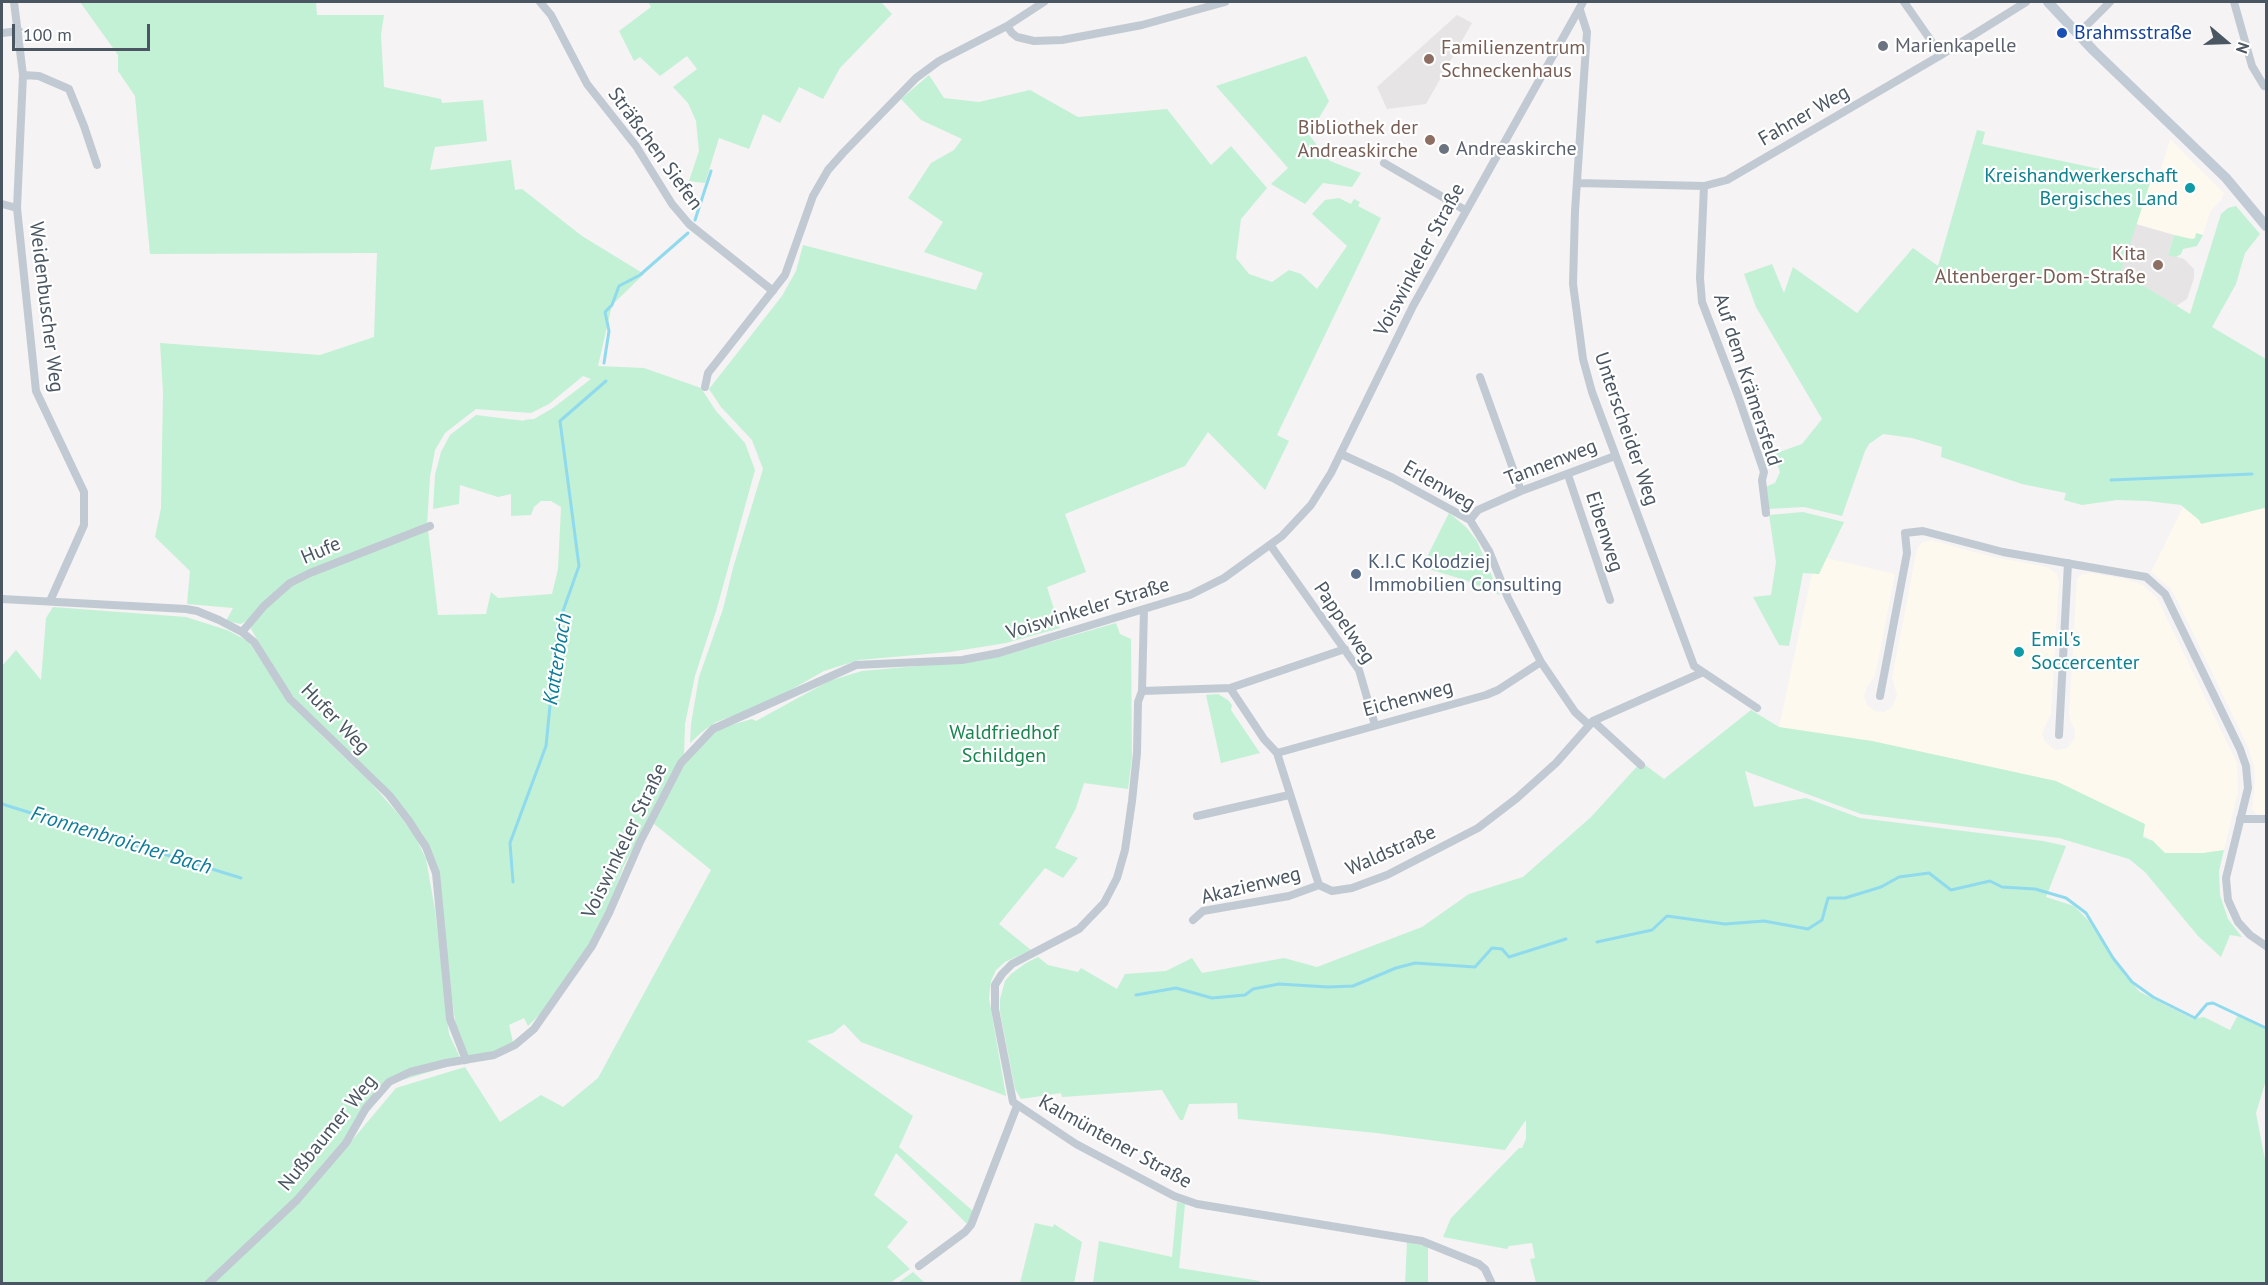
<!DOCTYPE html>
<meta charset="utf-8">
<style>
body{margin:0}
#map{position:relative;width:2268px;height:1285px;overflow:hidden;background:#f5f3f3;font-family:"PT Sans",sans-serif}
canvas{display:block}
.frame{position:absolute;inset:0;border:3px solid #4a5661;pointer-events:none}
.north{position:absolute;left:2196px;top:12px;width:60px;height:60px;-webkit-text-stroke:4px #fff;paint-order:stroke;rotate:109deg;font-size:16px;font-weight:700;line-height:24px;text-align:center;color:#4a5661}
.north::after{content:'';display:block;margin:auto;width:21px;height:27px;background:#4a5661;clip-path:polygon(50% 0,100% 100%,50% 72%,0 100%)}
.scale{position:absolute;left:12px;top:24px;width:138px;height:27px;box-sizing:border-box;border:3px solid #4a5661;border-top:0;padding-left:8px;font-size:18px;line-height:21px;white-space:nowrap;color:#4a5661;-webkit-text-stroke:4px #fff;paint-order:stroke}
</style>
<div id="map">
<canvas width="2268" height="1285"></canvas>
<div class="frame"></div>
<div class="north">N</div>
<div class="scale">100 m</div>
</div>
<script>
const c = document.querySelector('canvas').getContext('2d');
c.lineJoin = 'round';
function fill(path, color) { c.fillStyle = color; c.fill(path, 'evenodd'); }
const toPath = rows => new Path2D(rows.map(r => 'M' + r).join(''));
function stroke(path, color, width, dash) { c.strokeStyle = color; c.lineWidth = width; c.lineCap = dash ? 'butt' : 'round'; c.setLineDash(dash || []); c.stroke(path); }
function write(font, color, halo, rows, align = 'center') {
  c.font = font + ' "PT Sans",sans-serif'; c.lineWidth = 4.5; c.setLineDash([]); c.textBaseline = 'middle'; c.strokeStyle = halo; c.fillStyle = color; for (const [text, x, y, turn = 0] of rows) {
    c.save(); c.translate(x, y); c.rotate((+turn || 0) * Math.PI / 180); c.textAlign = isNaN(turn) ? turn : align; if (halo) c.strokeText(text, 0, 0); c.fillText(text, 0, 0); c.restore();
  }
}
const commercial = toPath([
 [2170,139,2224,193,2221,200,2210,212,2203,235,2196,233,2195,239,2185,238,2136,224,2151,180,2158,178],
 [2183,507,2199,520,2264,508,2266,509,2266,815,2256,814,2252,809,2255,780,2254,767,2248,747,2177,600,2170,588,2151,572],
 [1931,540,1993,557,2048,567,2057,574,2059,581,2051,714,2042,733,2045,742,2055,750,2067,748,2075,738,2075,731,2070,720,2069,712,2077,579,2081,575,2090,573,2126,579,2143,585,2157,598,2237,763,2238,792,2224,850,2203,853,2165,853,2153,841,2056,781,1872,741,1779,727,1812,573,1819,574,1826,558,1895,574,1875,676,1867,687,1864,696,1867,705,1875,711,1884,712,1892,707,1897,695,1892,678,1917,549,1921,543]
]);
const education = toPath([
 [1457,15,1472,23,1426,104,1387,109,1377,87],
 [2136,224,2174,235,2168,254,2184,259,2194,269,2194,278,2187,299,2176,306,2121,272]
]);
const green = toPath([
 [80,2,316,2,317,15,384,15,381,35,384,87,441,99,442,103,483,100,487,141,435,147,430,170,511,160,515,190,522,189,582,236,644,274,612,305,598,366,644,368,701,388,716,411,745,443,755,470,717,608,695,676,685,724,684,755,623,867,610,907,589,948,542,1012,528,1026,524,1018,509,1025,513,1042,493,1056,467,1061,457,1033,430,855,433,854,422,833,388,790,297,701,280,679,251,629,252,622,262,611,293,585,318,572,428,530,438,615,486,614,491,592,498,598,552,594,558,569,561,507,551,501,541,501,534,507,531,515,511,516,511,494,498,497,460,485,459,504,433,509,435,475,441,452,450,435,476,415,525,421,523,420,534,419,553,408,591,379,583,376,549,404,531,413,476,409,445,433,435,450,430,477,427,525,302,574,279,588,248,620,241,624,226,621,233,608,187,604,190,571,155,537,161,508,163,392,160,343,320,355,374,337,377,253,150,254,135,96,118,71,118,55],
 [648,2,881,2,892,14,840,68,823,99,799,87,780,123,763,114,749,149,719,138,705,183,689,181,699,151,696,121,688,103,673,87,697,69,687,56,660,76,640,57,634,61,619,31,651,7],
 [1306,56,1329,101,1309,135,1330,161,1361,173,1352,187,1323,183,1305,204,1271,184,1288,168,1216,86],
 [929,75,944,98,979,102,1030,90,1078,117,1167,109,1211,165,1231,146,1267,188,1241,219,1236,258,1249,274,1272,282,1289,270,1301,274,1317,289,1347,246,1312,214,1325,200,1339,198,1351,204,1354,199,1360,202,1358,206,1381,218,1277,435,1289,441,1265,490,1208,432,1185,466,1065,514,1086,572,1047,587,1060,628,1006,643,950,652,859,660,824,671,764,705,716,722,702,732,690,743,691,724,699,677,723,609,733,568,763,469,752,440,721,407,709,389,782,296,796,271,803,245,976,290,983,273,924,252,943,222,908,198,931,163,954,150,962,139,921,120,901,99],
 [1977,130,1985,132,1982,144,2151,180,2121,272,2190,314,2221,214,2228,208,2236,206,2260,234,2245,253,2236,284,2212,327,2266,359,2266,509,2264,508,2201,524,2199,520,2181,505,2148,501,2117,500,2082,505,2064,500,2066,493,2022,484,1941,457,1942,447,1912,438,1883,434,1869,444,1865,451,1842,516,1804,507,1768,509,1765,487,1775,483,1780,472,1776,461,1768,456,1802,444,1822,419,1756,307,1744,274,1772,264,1784,293,1793,267,1857,313,1913,248,1938,266],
 [2196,233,2203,235,2197,246,2183,249,2181,254,2176,257,2168,255,2174,235,2192,239,2195,238],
 [1803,512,1844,522,1819,574,1803,573,1789,646,1779,645,1753,597,1771,595,1776,562,1769,515],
 [1449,513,1466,527,1477,541,1500,595,1465,580,1422,567],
 [53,607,186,617,227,630,248,641,283,694,323,737,372,784,399,815,415,836,426,859,435,910,449,1034,462,1062,393,1083,296,1197,204,1283,2,1284,2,666,16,650,41,680,46,618],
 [1116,623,1120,634,1131,639,1132,758,1128,789,1084,783,1076,808,1055,848,1078,858,1063,878,1045,868,999,924,1031,950,1005,962,996,970,991,981,989,998,1006,1096,861,1042,844,1024,833,1033,807,1041,913,1116,899,1147,973,1211,968,1225,896,1153,874,1195,908,1222,887,1247,910,1269,890,1283,212,1284,301,1201,396,1088,465,1067,500,1122,541,1095,563,1107,598,1078,711,870,653,823,688,758,710,735,728,726,752,719,756,721,829,681,862,671,952,663,1008,654],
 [1218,694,1228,700,1232,705,1231,710,1260,753,1221,763,1206,695],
 [1751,710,1779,727,1872,741,2056,781,2145,824,2143,837,2153,841,2165,853,2203,853,2224,850,2219,871,2220,895,2228,919,2242,937,2230,935,2221,957,2198,936,2145,872,2129,859,2059,838,1861,814,1745,771,1754,807,1806,798,1860,818,2043,841,2066,846,2046,897,2074,906,2089,921,2125,976,2140,992,2193,1019,2204,1017,2230,1030,2238,1015,2266,1028,2266,1080,2256,1113,2266,1165,2266,1283,1536,1283,1530,1259,1535,1258,1532,1243,1509,1246,1507,1249,1443,1237,1451,1218,1519,1148,1522,1148,1526,1139,1526,1120,1505,1150,1376,1133,1238,1119,1237,1103,1189,1104,1183,1120,1180,1120,1162,1090,1062,1097,1061,1093,1021,1099,1015,1089,1000,1012,1000,999,1005,981,1011,974,1026,963,1038,957,1048,965,1078,972,1081,968,1117,989,1125,974,1166,971,1192,958,1202,973,1284,958,1317,967,1422,927,1469,894,1523,877,1591,817,1641,762,1664,779],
 [1177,1202,1185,1204,1179,1268,1260,1281,1260,1283,1093,1283,1099,1241,1172,1257],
 [1035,1223,1053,1227,1054,1224,1082,1242,1074,1283,1020,1283],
 [1407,1242,1428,1247,1428,1283,1405,1284],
 [913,1272,925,1283,898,1283,906,1277]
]);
const stream = toPath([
 [695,220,711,171],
 [604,363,609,331,605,312,612,305,619,286,640,275,688,233],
 [2111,480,2252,474],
 [2,804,241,878],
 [513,882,510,843,546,746,558,625,579,566,560,421,606,381],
 [1597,942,1652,930,1667,916,1725,924,1764,921,1808,929,1822,920,1828,898,1845,898,1881,887,1899,877,1929,873,1951,890,1990,881,2002,887,2035,889,2066,898,2086,913,2113,958,2132,982,2153,997,2195,1018,2207,1004,2213,1003,2266,1028],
 [1136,995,1176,988,1212,998,1245,995,1253,989,1279,984,1328,987,1353,986,1396,968,1415,963,1475,967,1492,948,1502,949,1509,957,1566,939]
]);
const minor = toPath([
 [14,2,23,75,17,208,36,391,84,492,84,525,50,601],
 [540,2,551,15,587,84,636,146,672,204,689,224,773,291],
 [1904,2,1941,55],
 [2234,2,2252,66,2264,86],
 [1580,10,1587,32,1575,211,1573,284,1583,359,1592,392,1694,666,1757,708],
 [1007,26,1012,33,1017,37,1034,41,1062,40,1142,25,1225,2],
 [2,33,19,31],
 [2078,34,2110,2],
 [23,75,39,76,69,89,84,126,97,165],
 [1384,163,1465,210],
 [1578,183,1704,186,1727,180,1941,55,2026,2],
 [1704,186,1700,278,1702,302,1738,396,1764,472,1762,480,1766,513],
 [2,204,17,208],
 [1480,377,1521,491],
 [705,387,708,373,785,275,813,196,828,170,843,153,916,78,939,61,1007,26,1044,2],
 [1341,454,1393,478,1470,520,1489,551,1508,598,1541,662,1575,712,1589,725],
 [1568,475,1610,600],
 [1470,520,1478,510,1521,491,1615,456],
 [1271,546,1359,670,1375,725],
 [2,599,186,609,197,611,219,620,242,632,254,642,290,699,389,795,409,821,426,847,436,873,450,1019,466,1060],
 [1144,609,1142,691,1138,702,1137,753,1132,801,1125,850,1117,878,1104,903,1079,929,1012,964,1002,974,995,985,995,1009,1013,1102,1076,1144,1174,1196,1197,1204,1422,1241,1479,1264,1485,1269,1492,1284],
 [242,632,264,606,290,583,310,573,430,526],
 [1230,688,1345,649],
 [1142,691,1230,688,1264,739,1277,753,1319,885,1332,891,1352,888,1387,875,1478,828,1517,798,1556,763,1593,721,1701,673],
 [1880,696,1907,553,1905,533,1923,531,2003,552,2146,577,2165,594,2240,749,2246,766,2248,788,2226,878,2228,900,2238,922,2250,935,2266,946],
 [1593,721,1641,765],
 [2059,735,2068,563],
 [1277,753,1486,695,1498,690,1541,662],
 [1197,816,1289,795],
 [2240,819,2266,819],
 [1193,920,1203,911,1289,896,1319,885],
 [919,1266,965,1232,971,1225,1017,1106],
 [208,1284,297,1200,346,1143,366,1108,389,1082,410,1072,446,1063,494,1055,515,1045,534,1029,592,946,609,913,640,842,681,763,713,729,856,665,962,660,999,653,1190,595,1224,578,1282,536,1311,505,1331,473,1413,306,1583,2]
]);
const secondary = toPath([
 [2048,2,2094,51,2226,178,2266,226]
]);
const markers = [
 [2062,33,6,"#1a4fb4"],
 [1883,46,6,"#6b7280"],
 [1429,59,6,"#8d6e63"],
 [1430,140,6,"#8d6e63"],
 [1444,149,6,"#6b7280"],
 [2190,188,6,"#0f9aa8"],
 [2158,265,6,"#8d6e63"],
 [1356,574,6,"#5c6f8a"],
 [2019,652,6,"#0f9aa8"]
];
const transitNames = [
 ["Brahmsstraße",2074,33]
];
const worshipNames = [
 ["Marienkapelle",1895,46],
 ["Andreaskirche",1456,149]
];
const educationNames = [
 ["Familienzentrum",1441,48,"left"],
 ["Schneckenhaus",1441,71,"left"],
 ["Bibliothek der",1418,128],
 ["Andreaskirche",1418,151],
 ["Kita",2146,254],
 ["Altenberger-Dom-Straße",2146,277]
];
const streetNames = [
 ["Fahner Weg",1804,116,-30],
 ["Sträßchen Siefen",655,149,54],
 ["Voiswinkeler Straße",1420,260,-62],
 ["Weidenbuscher Weg",46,307,83],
 ["Auf dem Krämersfeld",1747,380,72],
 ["Unterscheider Weg",1626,429,71],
 ["Tannenweg",1551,463,-21],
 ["Erlenweg",1439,486,30],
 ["Eibenweg",1604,532,72],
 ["Hufe",321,551,-23],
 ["Voiswinkeler Straße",1088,609,-17],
 ["Pappelweg",1344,623,56],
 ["Eichenweg",1408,699,-15],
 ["Hufer Weg",335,719,46],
 ["Voiswinkeler Straße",625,841,-64],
 ["Waldstraße",1391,851,-24],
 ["Akazienweg",1251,886,-14],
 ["Nußbaumer Weg",328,1133,-51],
 ["Kalmüntener Straße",1115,1142,29]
];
const cultureNames = [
 ["Kreishandwerkerschaft",2178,176],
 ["Bergisches Land",2178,199],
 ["Emil's",2031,640,"left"],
 ["Soccercenter",2031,663,"left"]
];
const serviceNames = [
 ["K.I.C Kolodziej",1368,562],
 ["Immobilien Consulting",1368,585]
];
const parkNames = [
 ["Waldfriedhof",1004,733],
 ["Schildgen",1004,756]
];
const waterNames = [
 ["Katterbach",558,659,-81],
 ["Fronnenbroicher Bach",121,841,17]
];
fill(commercial, '#fdf9ef');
fill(education, '#e6e4e5');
fill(green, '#c3f1d5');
stroke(stream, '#90daee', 3);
stroke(minor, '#c1cad2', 8);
stroke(secondary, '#c1cbd6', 10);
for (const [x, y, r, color] of markers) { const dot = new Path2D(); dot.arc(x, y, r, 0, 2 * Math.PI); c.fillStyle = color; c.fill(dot); stroke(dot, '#fff', 2); }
write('20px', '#164399', '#fff', transitNames, 'left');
write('20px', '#5b616d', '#fff', worshipNames, 'left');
write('20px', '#785e54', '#fff', educationNames, 'right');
write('20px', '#4a5661', '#fff', streetNames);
write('20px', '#0d838f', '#fff', cultureNames, 'right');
write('20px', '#4e5e75', '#fff', serviceNames, 'left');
write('20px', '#17864f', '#fff', parkNames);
write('italic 21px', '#0c7c9b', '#fff', waterNames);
</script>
